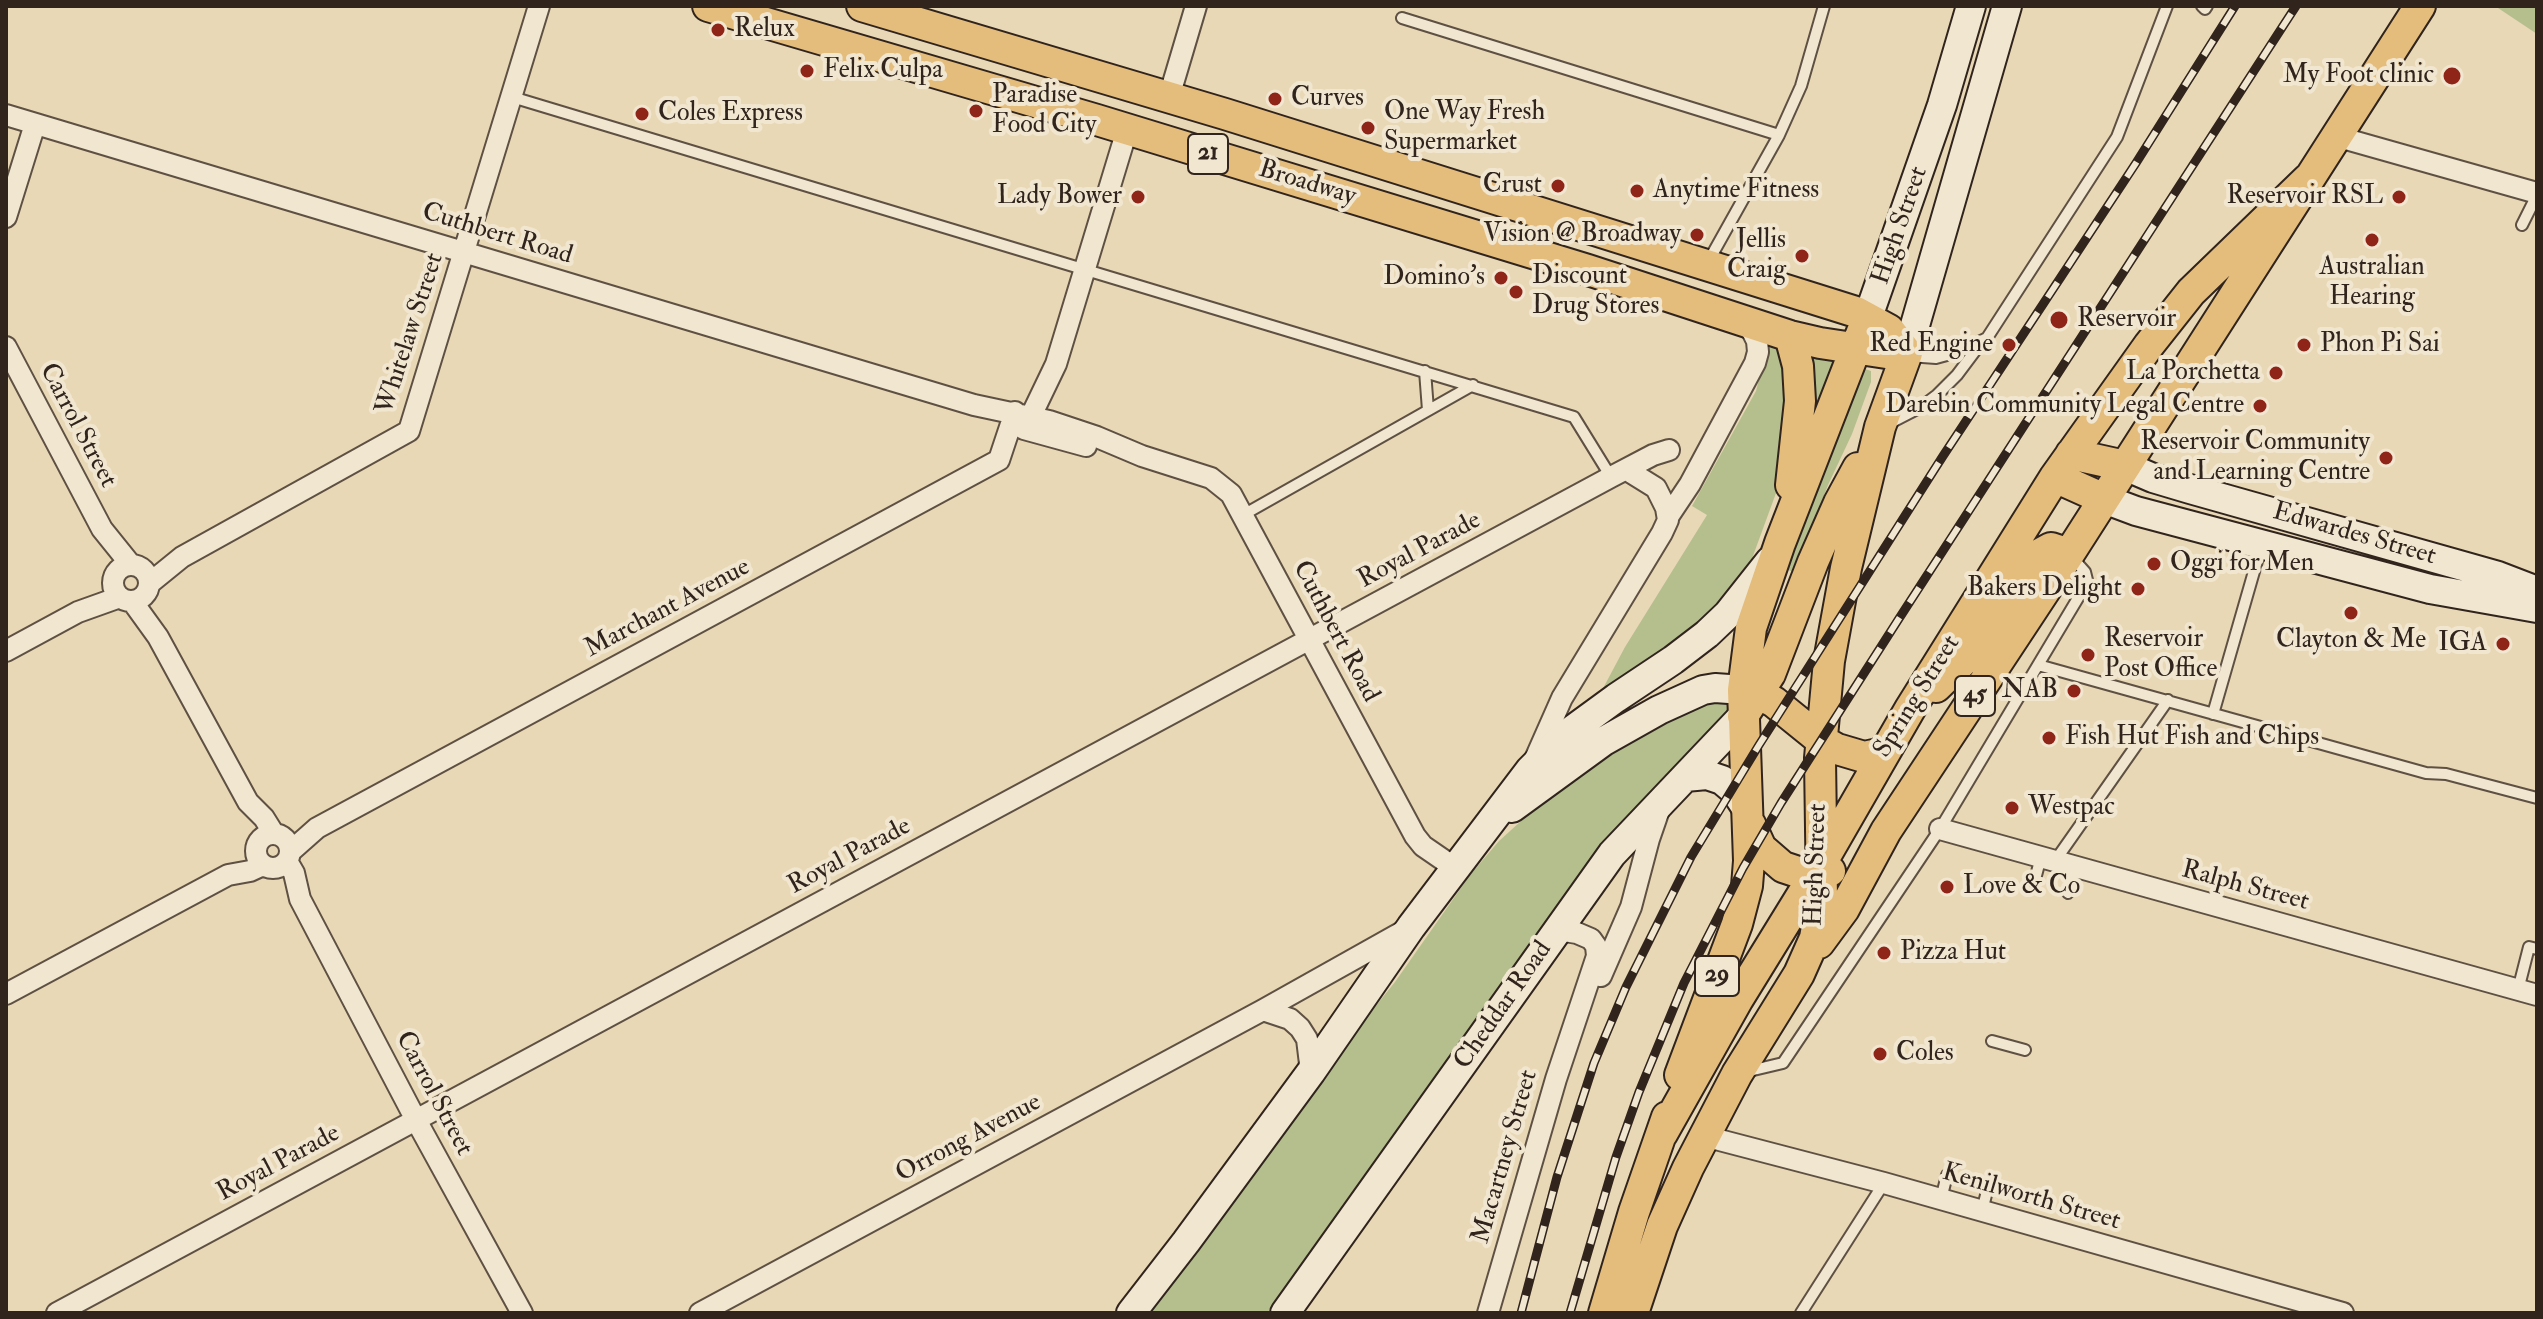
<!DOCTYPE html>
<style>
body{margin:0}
#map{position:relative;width:2543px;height:1319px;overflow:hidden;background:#e9d8b6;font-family:"IM FELL Double Pica",serif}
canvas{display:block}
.frame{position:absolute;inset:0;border:8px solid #30241d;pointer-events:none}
</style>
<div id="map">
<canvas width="2543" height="1319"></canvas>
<div class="frame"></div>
</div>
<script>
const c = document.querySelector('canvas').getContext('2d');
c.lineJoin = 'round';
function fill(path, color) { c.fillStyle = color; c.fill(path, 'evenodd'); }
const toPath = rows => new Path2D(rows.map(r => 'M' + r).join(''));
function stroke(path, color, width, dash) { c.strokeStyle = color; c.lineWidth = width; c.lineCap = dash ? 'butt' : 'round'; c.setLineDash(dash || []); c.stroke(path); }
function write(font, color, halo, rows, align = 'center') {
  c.font = font + ' "IM FELL Double Pica",serif'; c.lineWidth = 8; c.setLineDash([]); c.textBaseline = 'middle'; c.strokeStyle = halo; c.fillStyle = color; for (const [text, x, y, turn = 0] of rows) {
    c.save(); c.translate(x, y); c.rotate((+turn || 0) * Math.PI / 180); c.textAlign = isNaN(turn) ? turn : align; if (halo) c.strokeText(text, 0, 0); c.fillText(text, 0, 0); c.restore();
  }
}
const green = toPath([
 [2495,6,2537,6,2537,34],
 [1769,341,1787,354,1783,474,1746,575,1715,611,1685,635,1600,694,1625,647,1707,515,1692,506,1756,391],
 [1804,353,1839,359,1820,402,1809,401],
 [1862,368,1871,371,1871,382,1852,434,1828,485,1795,573,1782,567],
 [1716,702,1729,702,1730,710,1267,1313,1140,1313,1329,1064,1395,982,1470,875,1499,841,1553,792,1612,750,1695,705]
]);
const lane = toPath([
 [2202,6,2205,9,2207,6],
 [1402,18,1779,135],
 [512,97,1574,417,1611,477],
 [2522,225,2537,195],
 [1708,262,1779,135,1801,86,1824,6],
 [1909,356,1936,358,1958,352,1987,338,2117,137,2167,6],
 [1425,371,1428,410],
 [1890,423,1921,407,1937,395,1957,375,1981,343],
 [1243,515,1473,385],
 [2038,665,2426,773,2446,774,2537,798],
 [2213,714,2257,561],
 [2055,861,2168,700],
 [2034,883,2041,857],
 [2068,893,2076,867],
 [2518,990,2529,947,2537,949],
 [1992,1041,2025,1050],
 [1745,1072,1783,1063,1940,829,2084,588,2087,580,2085,572,2070,555],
 [1941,1199,1947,1175],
 [1982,1211,1988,1187],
 [1801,1313,1884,1183]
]);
const street = toPath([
 [1169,97,1196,6],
 [6,115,974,405,1049,421,1097,437,1142,456,1211,478,1231,494,1415,836,1423,846,1455,868],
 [2335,136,2537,193],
 [6,217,35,124],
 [6,347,102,529,131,565],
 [1024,429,1086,446],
 [1036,432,1031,416,1056,364,1127,130],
 [1668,517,1690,484,1755,363,1758,352,1757,341,1752,331,1742,321],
 '113 583a18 18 0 1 1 36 0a18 18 0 1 1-36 0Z',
 [150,583,182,557,409,431,539,6],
 [132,601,158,637,248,802,264,818,274,834],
 [6,651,78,612,120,597],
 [1535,759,1562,698,1662,533,1668,520,1666,508,1656,488,1627,470],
 [1940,829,2537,995],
 '256 851a17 17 0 1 1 34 0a17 17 0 1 1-34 0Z',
 [291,851,317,828,999,460,1015,412],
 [287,861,294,873,300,899,416,1120,522,1313],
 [1601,976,1631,907,1649,839,1659,810],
 [6,994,228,875,250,871,263,865],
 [1263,1010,1290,1019,1300,1028,1307,1039,1311,1072],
 [1704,1136,1884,1183,2343,1313],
 [57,1313,1611,477,1653,455,1669,450],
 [700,1313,1263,1010,1404,931],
 [1488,1313,1556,1079,1597,956,1596,946,1591,939,1577,933,1558,930]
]);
const secondary = toPath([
 [1868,317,1942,105,1971,6],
 [1907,353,2007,6],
 [2125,466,2153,478,2190,489,2498,576,2537,591],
 [2104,499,2136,511,2430,589,2537,608],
 [1685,777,1707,775,1722,780,1735,791,1747,809],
 [1512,808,1604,741,1659,710,1703,690,1715,688,1743,690],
 [1131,1313,1186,1242,1311,1072,1411,927,1530,770,1564,736,1616,698,1673,660,1707,634,1728,614,1770,561],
 [1285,1313,1612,854,1743,716]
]);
const primary = toPath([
 [708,6,1097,120,1588,270,1790,336,1820,343,1906,356],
 [862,6,1225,114,1856,312,1889,330,1907,353,1880,427,1846,568,1829,661,1820,758,1822,899,1815,938,1799,974,1737,1074,1688,1168,1662,1226,1633,1313],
 [1790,336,1798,366,1800,401,1791,485],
 [2071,454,2125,466],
 [2055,477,2104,499],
 [1936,687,1974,650,2040,554,2051,548,2069,554],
 [1743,690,1759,694,1774,702,1821,740,1837,749,1864,757,1878,754,1886,750],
 [1743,716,1770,674,1813,562,1839,503,1858,468],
 [1750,824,1761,848,1783,867,1801,873,1830,871],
 [1819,943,1844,909,1886,831,2069,554,2420,6],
 [1680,1075,1737,924,1747,886,1749,861,1743,690,1751,628,1780,543,1862,332],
 [1662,1134,1738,999,1815,874,1910,709,2055,477,2149,345,2191,292,2308,179],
 [1604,1313,1634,1212,1667,1117]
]);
const rail = toPath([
 [1521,1313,1557,1177,1594,1063,1626,987,1691,857,1759,745,1943,456,2136,163,2235,6],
 [1570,1313,1616,1157,1639,1092,1684,983,1743,868,1781,803,1900,617,2296,6]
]);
const markers = [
 [718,30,8,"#8f2418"],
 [807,71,8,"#8f2418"],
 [2452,76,10,"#8f2418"],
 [1275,99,8,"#8f2418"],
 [976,111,8,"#8f2418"],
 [642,114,8,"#8f2418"],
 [1368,128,8,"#8f2418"],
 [1558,186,8,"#8f2418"],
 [1637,191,8,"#8f2418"],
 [1138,197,8,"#8f2418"],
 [2399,197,8,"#8f2418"],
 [1697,235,8,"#8f2418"],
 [2372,240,8,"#8f2418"],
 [1802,256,8,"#8f2418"],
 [1501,278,8,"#8f2418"],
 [1516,292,8,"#8f2418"],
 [2059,320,10,"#8f2418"],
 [2009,345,8,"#8f2418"],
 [2304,345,8,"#8f2418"],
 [2276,373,8,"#8f2418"],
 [2260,406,8,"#8f2418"],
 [2386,458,8,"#8f2418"],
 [2154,564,8,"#8f2418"],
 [2138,589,8,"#8f2418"],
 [2351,613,8,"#8f2418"],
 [2503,644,8,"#8f2418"],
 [2088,655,8,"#8f2418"],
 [2074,691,8,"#8f2418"],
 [2049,738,8,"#8f2418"],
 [2012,808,8,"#8f2418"],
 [1947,887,8,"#8f2418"],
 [1884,953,8,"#8f2418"],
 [1880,1054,8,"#8f2418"]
];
const shields = [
 [1208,154,40],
 [1975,696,40],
 [1717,976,44]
];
const shieldNames = [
 ["21",1208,154],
 ["45",1975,696],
 ["29",1717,976]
];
const poiNames = [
 ["Relux",734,30],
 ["Felix Culpa",823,71],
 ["My Foot clinic",2434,76,"right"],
 ["Paradise",992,96],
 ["Food City",992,126],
 ["Curves",1291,99],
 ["One Way Fresh",1384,113],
 ["Supermarket",1384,143],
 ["Coles Express",658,114],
 ["Crust",1542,186,"right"],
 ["Anytime Fitness",1653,191],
 ["Lady Bower",1122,197,"right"],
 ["Reservoir RSL",2383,197,"right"],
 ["Vision @ Broadway",1681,235,"right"],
 ["Jellis",1786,241,"right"],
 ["Craig",1786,271,"right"],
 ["Australian",2372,268,"center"],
 ["Hearing",2372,298,"center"],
 ["Discount",1532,277],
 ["Drug Stores",1532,307],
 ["Domino's",1485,278,"right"],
 ["Reservoir",2077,320],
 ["Red Engine",1993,345,"right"],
 ["Phon Pi Sai",2320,345],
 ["La Porchetta",2260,373,"right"],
 ["Darebin Community Legal Centre",2244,406,"right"],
 ["Reservoir Community",2370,443,"right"],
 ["and Learning Centre",2370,473,"right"],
 ["Oggi for Men",2170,564],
 ["Bakers Delight",2122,589,"right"],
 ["Reservoir",2104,640],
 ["Post Office",2104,670],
 ["Clayton & Me",2351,641,"center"],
 ["IGA",2487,644,"right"],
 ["NAB",2058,691,"right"],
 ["Fish Hut Fish and Chips",2065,738],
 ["Westpac",2028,808],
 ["Love & Co",1963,887],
 ["Pizza Hut",1900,953],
 ["Coles",1896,1054]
];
const streetNames = [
 ["Broadway",1307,184,17],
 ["High Street",1901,226,-71],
 ["Cuthbert Road",497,235,17],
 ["Whitelaw Street",411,334,-72],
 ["Carrol Street",77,426,62],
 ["Edwardes Street",2354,535,16],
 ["Royal Parade",1420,551,-28],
 ["Marchant Avenue",668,609,-28],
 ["Cuthbert Road",1335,632,62],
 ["Spring Street",1918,697,-58],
 ["Royal Parade",850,857,-28],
 ["High Street",1817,865,-88],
 ["Ralph Street",2245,887,15],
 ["Cheddar Road",1504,1006,-55],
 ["Carrol Street",433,1094,62],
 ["Orrong Avenue",969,1139,-28],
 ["Macartney Street",1506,1157,-74],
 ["Royal Parade",279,1164,-28],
 ["Kenilworth Street",2031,1198,16]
];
fill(green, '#b5bf8e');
stroke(lane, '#5e5143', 14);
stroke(street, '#5e5143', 24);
stroke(secondary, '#30241d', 32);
stroke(primary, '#30241d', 34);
stroke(lane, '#f1e6d0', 10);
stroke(street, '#f1e6d0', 20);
stroke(secondary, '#f1e6d0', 28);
stroke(primary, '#e4bc7b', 30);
stroke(rail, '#30241d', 9);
stroke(rail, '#f1e6d0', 6, [18]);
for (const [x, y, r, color] of markers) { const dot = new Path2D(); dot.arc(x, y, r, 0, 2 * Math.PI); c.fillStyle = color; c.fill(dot); stroke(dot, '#f1e6d0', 3); }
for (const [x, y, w] of shields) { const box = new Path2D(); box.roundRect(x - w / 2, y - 20, w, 40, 6); c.fillStyle = '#f1e6d0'; c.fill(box); stroke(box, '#30241d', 2); }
write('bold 24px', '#30241d', null, shieldNames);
write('26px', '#30241d', '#f1e6d0', poiNames, 'left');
write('26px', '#30241d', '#f1e6d0', streetNames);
</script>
